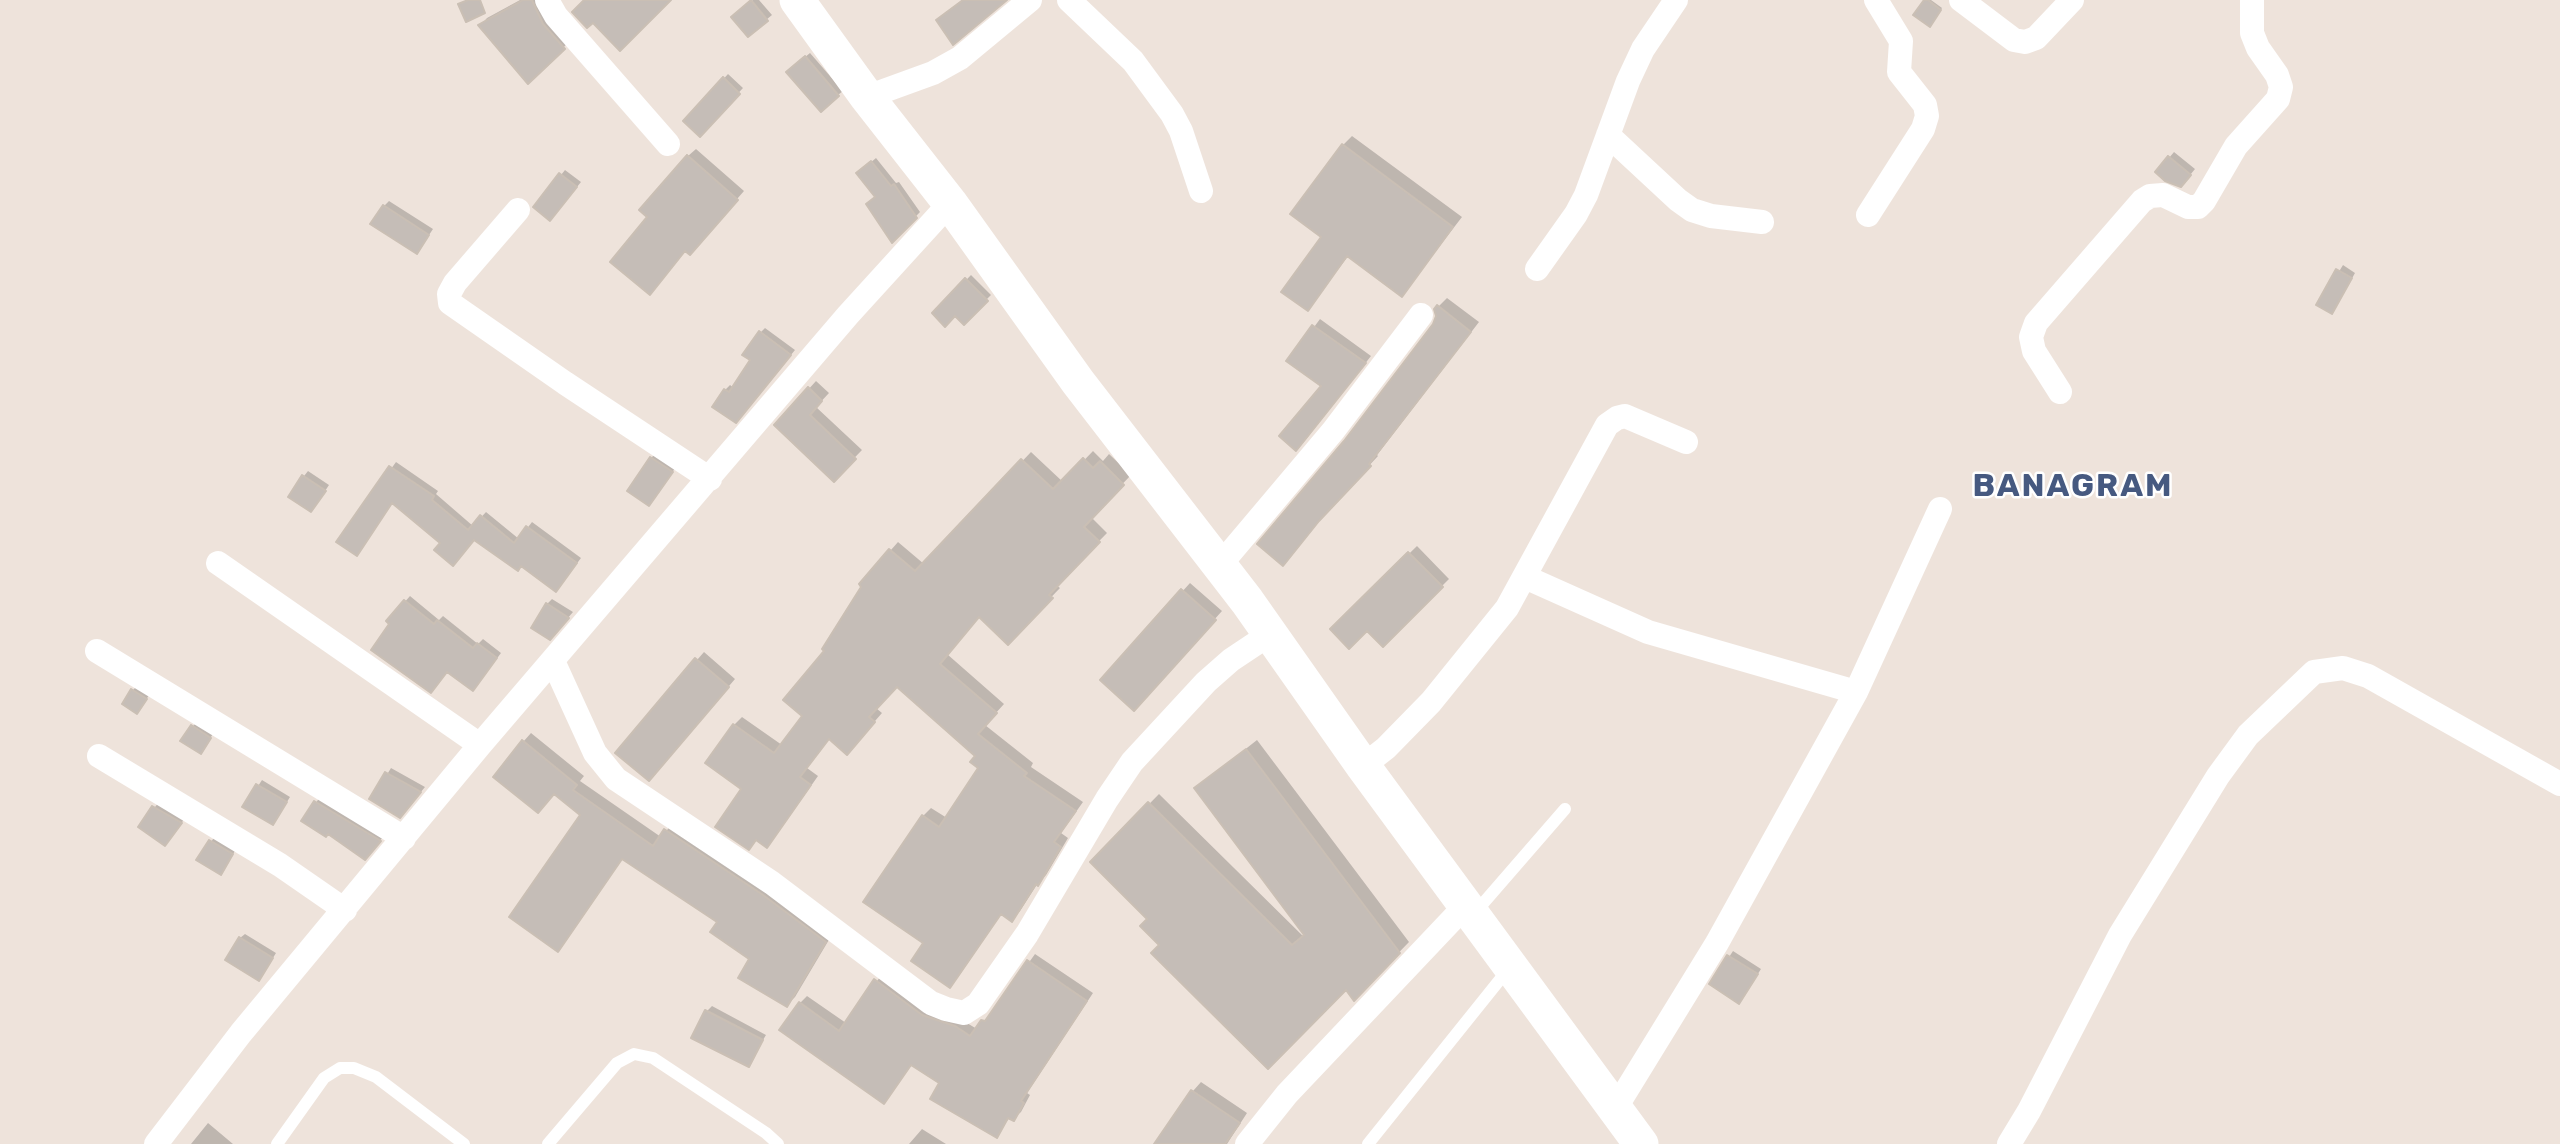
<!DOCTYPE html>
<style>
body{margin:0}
canvas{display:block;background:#eee3db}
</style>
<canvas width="2560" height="1144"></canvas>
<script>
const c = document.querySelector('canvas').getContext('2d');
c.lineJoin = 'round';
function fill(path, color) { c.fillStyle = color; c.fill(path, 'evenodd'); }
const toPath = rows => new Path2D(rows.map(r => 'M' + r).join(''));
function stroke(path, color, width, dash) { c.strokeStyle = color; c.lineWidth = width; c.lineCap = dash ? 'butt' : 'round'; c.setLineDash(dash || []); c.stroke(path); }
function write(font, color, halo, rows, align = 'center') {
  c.font = font + ' Rubik,sans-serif'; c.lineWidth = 5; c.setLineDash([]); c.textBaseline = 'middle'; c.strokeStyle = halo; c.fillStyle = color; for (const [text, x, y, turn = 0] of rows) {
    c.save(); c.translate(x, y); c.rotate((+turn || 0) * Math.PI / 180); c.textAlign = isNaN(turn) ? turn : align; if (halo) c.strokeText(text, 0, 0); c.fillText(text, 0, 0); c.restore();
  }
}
const shadow = toPath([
 [520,0,540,0,570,41,529,81,481,25,487,18],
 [753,0,759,0,772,15,748,35,738,12],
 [1926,0,1931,0,1942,8,1932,23],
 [810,53,843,91,838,95,793,67],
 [728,74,743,88,700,134,685,121],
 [1352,136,1462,217,1402,295,1349,255,1308,309,1343,145],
 [696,149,744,191,697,245,649,217,688,156],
 [2174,152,2195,169,2186,180,2157,172],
 [876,158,896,183,899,182,920,212,893,240,877,197,863,169],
 [565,170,581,182,555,214,535,207],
 [389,201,433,229,421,247,384,206],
 [2343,265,2355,273,2336,307,2319,304],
 [971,275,991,295,964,322,955,314,934,313],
 [1447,298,1479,322,1377,455,1378,456,1328,510,1346,442,1434,325,1439,306],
 [1320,319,1371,356,1303,443,1324,386,1289,361],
 [765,328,795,350,741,416,725,390,730,385,734,388,753,360,761,332],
 [816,381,829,393,816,407,862,450,834,479,776,425],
 [1093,451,1103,461,1109,454,1131,475,1091,517,1107,533,1056,585,1060,588,1008,642,980,615,947,654,1004,704,985,725,1033,763,1031,767,1083,802,1061,833,1068,838,1046,875,1038,883,1020,911,1012,919,1002,913,958,977,950,985,926,942,923,816,931,808,947,818,980,768,978,755,897,684,876,708,882,713,855,744,830,738,807,768,818,776,775,837,767,845,757,839,749,848,744,788,734,725,742,717,782,745,804,716,827,651,864,586,861,584,898,542,924,564,1031,452,1063,482],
 [656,453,676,467,649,504,651,458],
 [396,462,438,491,436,494,473,526,486,512,519,539,532,522,581,558,561,585,475,538,443,543,393,501,339,541],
 [308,471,329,485,315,506,304,476],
 [1417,546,1449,579,1383,645,1367,629,1332,629],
 [1190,583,1222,611,1141,701,1102,680],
 [410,596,439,620,443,616,478,644,483,639,501,653,478,684,388,621],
 [552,599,573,612,555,633,547,604],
 [704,652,735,679,656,772,697,660],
 [137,686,150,694,137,712,133,690],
 [197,722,214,732,205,747,192,727],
 [531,733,584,776,580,781,661,837,674,822,833,933,795,997,787,1005,719,922,623,858,566,941,557,949,582,814,523,742],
 [1257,740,1409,942,1354,999,1346,988,1161,945,1149,919,1092,862,1159,794,1307,940,1309,938,1196,788],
 [391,768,425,787,405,811,372,799],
 [262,780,290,797,277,818,245,806],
 [320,797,384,836,369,853,303,821],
 [159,802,185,818,170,839,140,826],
 [215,836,236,849,225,868,199,860],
 [245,934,276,953,263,974,240,938],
 [1733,951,1761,969,1743,997,1712,983],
 [1035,954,1093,993,1027,1093,1030,1095,1021,1112,1013,1119,1010,1117,996,1136,942,1082,913,1063,884,1102,800,1003,807,996,846,1023,883,973,977,1029,990,1014,992,1014],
 [712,1006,766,1035,748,1065,707,1011],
 [1201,1082,1247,1113,1227,1144,1157,1144,1193,1091],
 [208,1123,233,1144,191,1144],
 [922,1129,946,1144,909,1144]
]);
const building = toPath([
 [468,0,480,0,485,13,466,22,458,4,468,0],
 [523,0,532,0,543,24,565,49,528,84,478,25,523,0],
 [584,0,671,0,620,51,593,23,587,28,572,12,584,0],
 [751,0,768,21,748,37,731,17,751,0],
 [963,0,1007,0,953,45,936,20,963,0],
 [1924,0,1928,0,1941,10,1930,27,1913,15,1924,0],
 [805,56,839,96,821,112,786,72,805,56],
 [723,77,740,94,700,137,683,121,723,77],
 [1342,144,1453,227,1402,297,1347,256,1308,311,1281,292,1321,237,1290,214,1342,144],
 [687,155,738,200,690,255,685,251,650,295,610,262,647,217,639,210,687,155],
 [2168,156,2191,175,2181,187,2165,181,2155,172,2168,156],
 [871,161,891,186,894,184,917,218,892,243,866,204,875,197,856,173,871,161],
 [559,173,577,187,550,221,533,207,559,173],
 [383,205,429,235,417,254,370,224,383,205],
 [2336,269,2352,278,2332,314,2316,305,2336,269],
 [965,278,988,301,964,325,955,316,945,327,932,313,965,278],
 [1437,305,1471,332,1369,464,1371,466,1319,521,1283,566,1257,544,1344,441,1433,324,1436,316,1434,309,1437,305],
 [1312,325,1366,363,1296,451,1279,436,1321,386,1286,361,1312,325],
 [759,331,791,355,736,423,712,407,724,389,729,392,750,360,742,355,759,331],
 [808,387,822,401,810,415,856,459,834,482,774,425,808,387],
 [650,457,673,472,649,506,627,491,650,457],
 [1083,458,1093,468,1100,461,1124,485,1084,527,1100,542,1049,595,1053,598,1008,645,979,617,940,664,997,713,978,734,1027,773,1024,776,1076,811,1054,842,1061,847,1038,886,1036,884,1012,922,1001,914,950,988,911,961,923,943,863,902,922,815,939,827,978,768,970,762,975,756,897,687,869,717,875,722,847,755,829,739,800,777,811,785,767,848,756,840,749,850,715,827,741,789,705,763,733,724,774,753,802,716,783,700,824,651,822,649,861,587,859,584,889,549,915,571,1021,459,1053,489,1083,458],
 [389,466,434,496,432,500,468,530,480,515,514,543,526,526,577,563,556,592,521,566,518,571,474,540,453,566,434,550,440,543,392,503,357,556,336,542,389,466],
 [302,475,326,491,311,512,288,497,302,475],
 [1408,552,1443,587,1383,647,1367,631,1349,649,1330,629,1408,552],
 [1181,589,1216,620,1134,711,1100,680,1181,589],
 [404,600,434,624,437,620,473,648,477,643,497,658,473,691,447,672,431,693,371,650,389,624,386,621,404,600],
 [546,603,569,618,550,640,531,628,546,603],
 [695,658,729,687,649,781,615,753,695,658],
 [131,689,147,699,137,714,122,704,131,689],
 [191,725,211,738,201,754,180,741,191,725],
 [522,740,577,785,573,790,653,846,664,829,763,895,826,942,787,1007,738,978,749,959,710,932,717,922,622,859,558,952,509,917,580,815,554,794,538,813,493,777,522,740],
 [1246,749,1400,953,1354,1001,1346,990,1268,1069,1151,953,1159,945,1140,926,1147,919,1090,862,1148,802,1292,945,1304,935,1194,788,1246,749],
 [385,772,421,792,400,818,369,799,385,772],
 [256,784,287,802,273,825,242,807,256,784],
 [314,801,381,841,365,860,328,834,326,837,301,821,314,801],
 [152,806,182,823,165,846,138,827,152,806],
 [209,840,233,854,221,875,196,860,209,840],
 [239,937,273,958,259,981,225,960,239,937],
 [1727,955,1758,974,1739,1004,1709,984,1727,955],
 [1027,960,1087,1001,1021,1101,1024,1103,1014,1121,1008,1118,997,1138,930,1099,939,1083,911,1065,884,1104,779,1030,799,1002,839,1031,874,979,922,1015,955,1026,970,1036,981,1020,985,1021,1027,960],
 [705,1010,763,1040,749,1067,691,1038,705,1010],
 [1191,1090,1240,1123,1225,1144,1154,1144,1191,1090]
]);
const lane = toPath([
 [1473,915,1565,809],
 [277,1144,324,1078,340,1068,354,1068,376,1077,464,1144],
 [548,1144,617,1063,634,1054,653,1058,766,1133,778,1144],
 [1368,1144,1510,967]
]);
const street = toPath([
 [547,0,556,16,668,144],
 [1069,0,1133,61,1172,114,1181,131,1201,191],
 [1961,0,2014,40,2025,42,2036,38,2072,0],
 [867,97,933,73,960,58,1030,0],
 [1608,135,1678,200,1692,210,1711,216,1762,222],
 [518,210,455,283,449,294,450,303,565,383,710,479],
 [1868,215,1923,129,1927,116,1925,105,1899,72,1901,41,1876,0],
 [1537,269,1576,214,1586,195,1628,81,1643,49,1676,0],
 [2060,392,2034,351,2031,337,2036,323,2142,201,2150,196,2163,195,2188,207,2198,207,2204,201,2236,146,2278,99,2281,87,2277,75,2258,48,2252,33,2252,0],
 [218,563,480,745],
 [1220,565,1333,431,1421,315],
 [1525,577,1648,632,1856,692],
 [97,651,404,838],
 [553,661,595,753,616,779,772,883,931,1003,946,1009,964,1013,978,1004,1027,934,1107,799,1132,762,1206,682,1231,660,1270,634],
 [99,756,280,865,345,910],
 [1363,766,1386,748,1431,702,1507,608,1607,425,1617,418,1625,416,1686,442],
 [1615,1109,1717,943,1856,692,1940,509],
 [156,1144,241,1033,480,745,848,315,950,203],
 [1247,1144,1287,1094,1466,905],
 [2009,1144,2029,1111,2120,935,2218,776,2248,735,2314,672,2343,668,2368,676,2560,784]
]);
const secondary = toPath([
 [797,0,867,97,950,203,1078,382,1247,601,1363,766,1641,1144]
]);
const districtNames = [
 ["BANAGRAM",2073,487]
];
fill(shadow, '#0003');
fill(building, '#c5bdb7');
stroke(building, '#cabfb4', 2);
stroke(lane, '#fff', 12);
stroke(street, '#fff', 24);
stroke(secondary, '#fff', 35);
c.letterSpacing = '2px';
write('bold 32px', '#465980', '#fff', districtNames);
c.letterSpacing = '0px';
</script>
